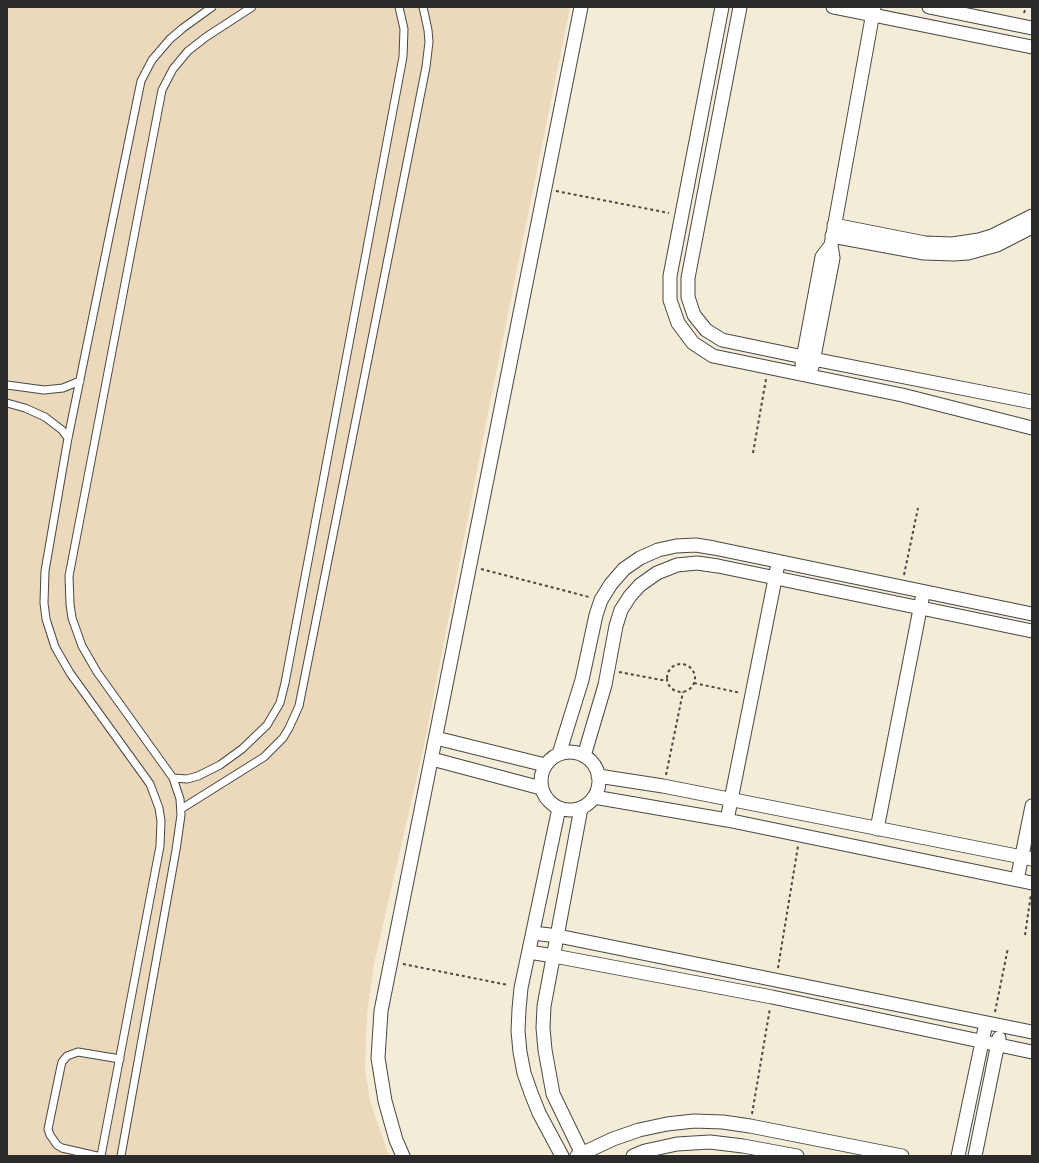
<!DOCTYPE html>
<style>
body{margin:0}
#map{position:relative;width:1039px;height:1163px;overflow:hidden;background:#f3edd7;font-family:Mynerve,sans-serif}
canvas{display:block}
.frame{position:absolute;inset:0;border:8px solid #2b2b2b;pointer-events:none}
</style>
<div id="map">
<canvas width="1039" height="1163"></canvas>
<div class="frame"></div>
</div>
<script>
const c = document.querySelector('canvas').getContext('2d');
c.lineJoin = 'round';
function fill(path, color) { c.fillStyle = color; c.fill(path, 'evenodd'); }
const toPath = rows => new Path2D(rows.map(r => 'M' + r).join(''));
function stroke(path, color, width, dash) { c.strokeStyle = color; c.lineWidth = width; c.lineCap = dash ? 'butt' : 'round'; c.setLineDash(dash || []); c.stroke(path); }
const built = toPath([
 [7,7,570,7,489,408,424,746,374,964,367,1014,365,1069,370,1101,387,1150,390,1156,7,1156]
]);
const path = toPath([
 [1024,13,1026,7],
 [556,191,669,213],
 [753,453,766,379],
 [481,569,589,597],
 [904,575,918,508],
 '667 678a14 14 0 1 1 28 0a14 14 0 1 1-28 0Z',
 [619,672,667,681],
 [694,683,741,693],
 [666,775,683,692],
 [1025,935,1031,894],
 [403,964,508,985],
 [778,968,798,846],
 [995,1012,1008,948],
 [752,1114,770,1008]
]);
const lane = toPath([
 [7,385,44,390,63,388,80,381],
 [7,403,25,408,45,417,62,430,68,438],
 [173,778,187,779,198,776,220,765,242,749,267,725,280,703,285,683,403,57,404,29,399,7],
 [181,809,264,757,283,738,289,728,299,706,426,67,429,42,428,30,423,7],
 [97,1156,62,1148,57,1145,50,1135,48,1129,61,1066,62,1062,67,1056,78,1052,120,1059],
 [101,1156,160,846,161,821,159,808,150,784,70,673,55,647,46,619,44,603,45,571,68,438,141,81,152,60,170,39,183,28,212,7],
 [121,1156,176,850,181,815,180,799,173,778,97,672,82,646,72,618,70,604,69,576,162,90,173,69,188,51,206,37,252,7]
]);
const street = toPath([
 [722,7,670,276,670,300,678,323,693,343,713,356,902,395,1032,428],
 [740,7,688,278,688,297,694,315,706,330,722,340,813,359,1032,402],
 [833,7,1032,47],
 [929,7,1032,28],
 [834,225,925,243,952,244,979,240,992,236,1032,216],
 [832,236,924,253,954,254,968,253,997,245,1032,227],
 [802,364,822,257,831,245],
 [812,367,833,258,831,245,874,7],
 [436,738,545,765],
 '541 781a29 29 0 1 1 58 0a29 29 0 1 1-58 0Z',
 [559,754,582,680,596,615,601,600,611,584,624,569,640,558,658,550,676,546,696,545,714,548,1032,614],
 [584,756,605,685,616,626,621,610,630,596,640,585,657,573,677,565,697,563,718,566,1032,631],
 [432,759,541,788],
 [598,776,663,786,1032,859],
 [594,797,727,820,1032,883],
 [559,808,521,988,519,1009,518,1031,520,1052,524,1073,531,1093,539,1113,562,1156],
 [581,808,544,1006,543,1028,545,1050,553,1094,583,1156],
 [727,820,777,569],
 [877,829,922,599],
 [1017,880,1032,806],
 [533,933,558,936,1032,1032],
 [529,952,554,956,772,997,1032,1052],
 [403,1156,396,1140,385,1101,378,1058,381,1011,581,7],
 [577,1156,613,1139,639,1130,667,1124,694,1121,723,1122,750,1126,902,1156],
 [633,1156,645,1151,677,1144,710,1142,743,1146,797,1156],
 [958,1156,986,1023],
 [975,1156,999,1038]
]);
fill(built, '#ecd8ba');
stroke(lane, '#494845', 9);
stroke(street, '#494845', 15);
stroke(path, '#494845', 2, [3, 3]);
stroke(lane, '#fff', 7);
stroke(street, '#fff', 13);
</script>
